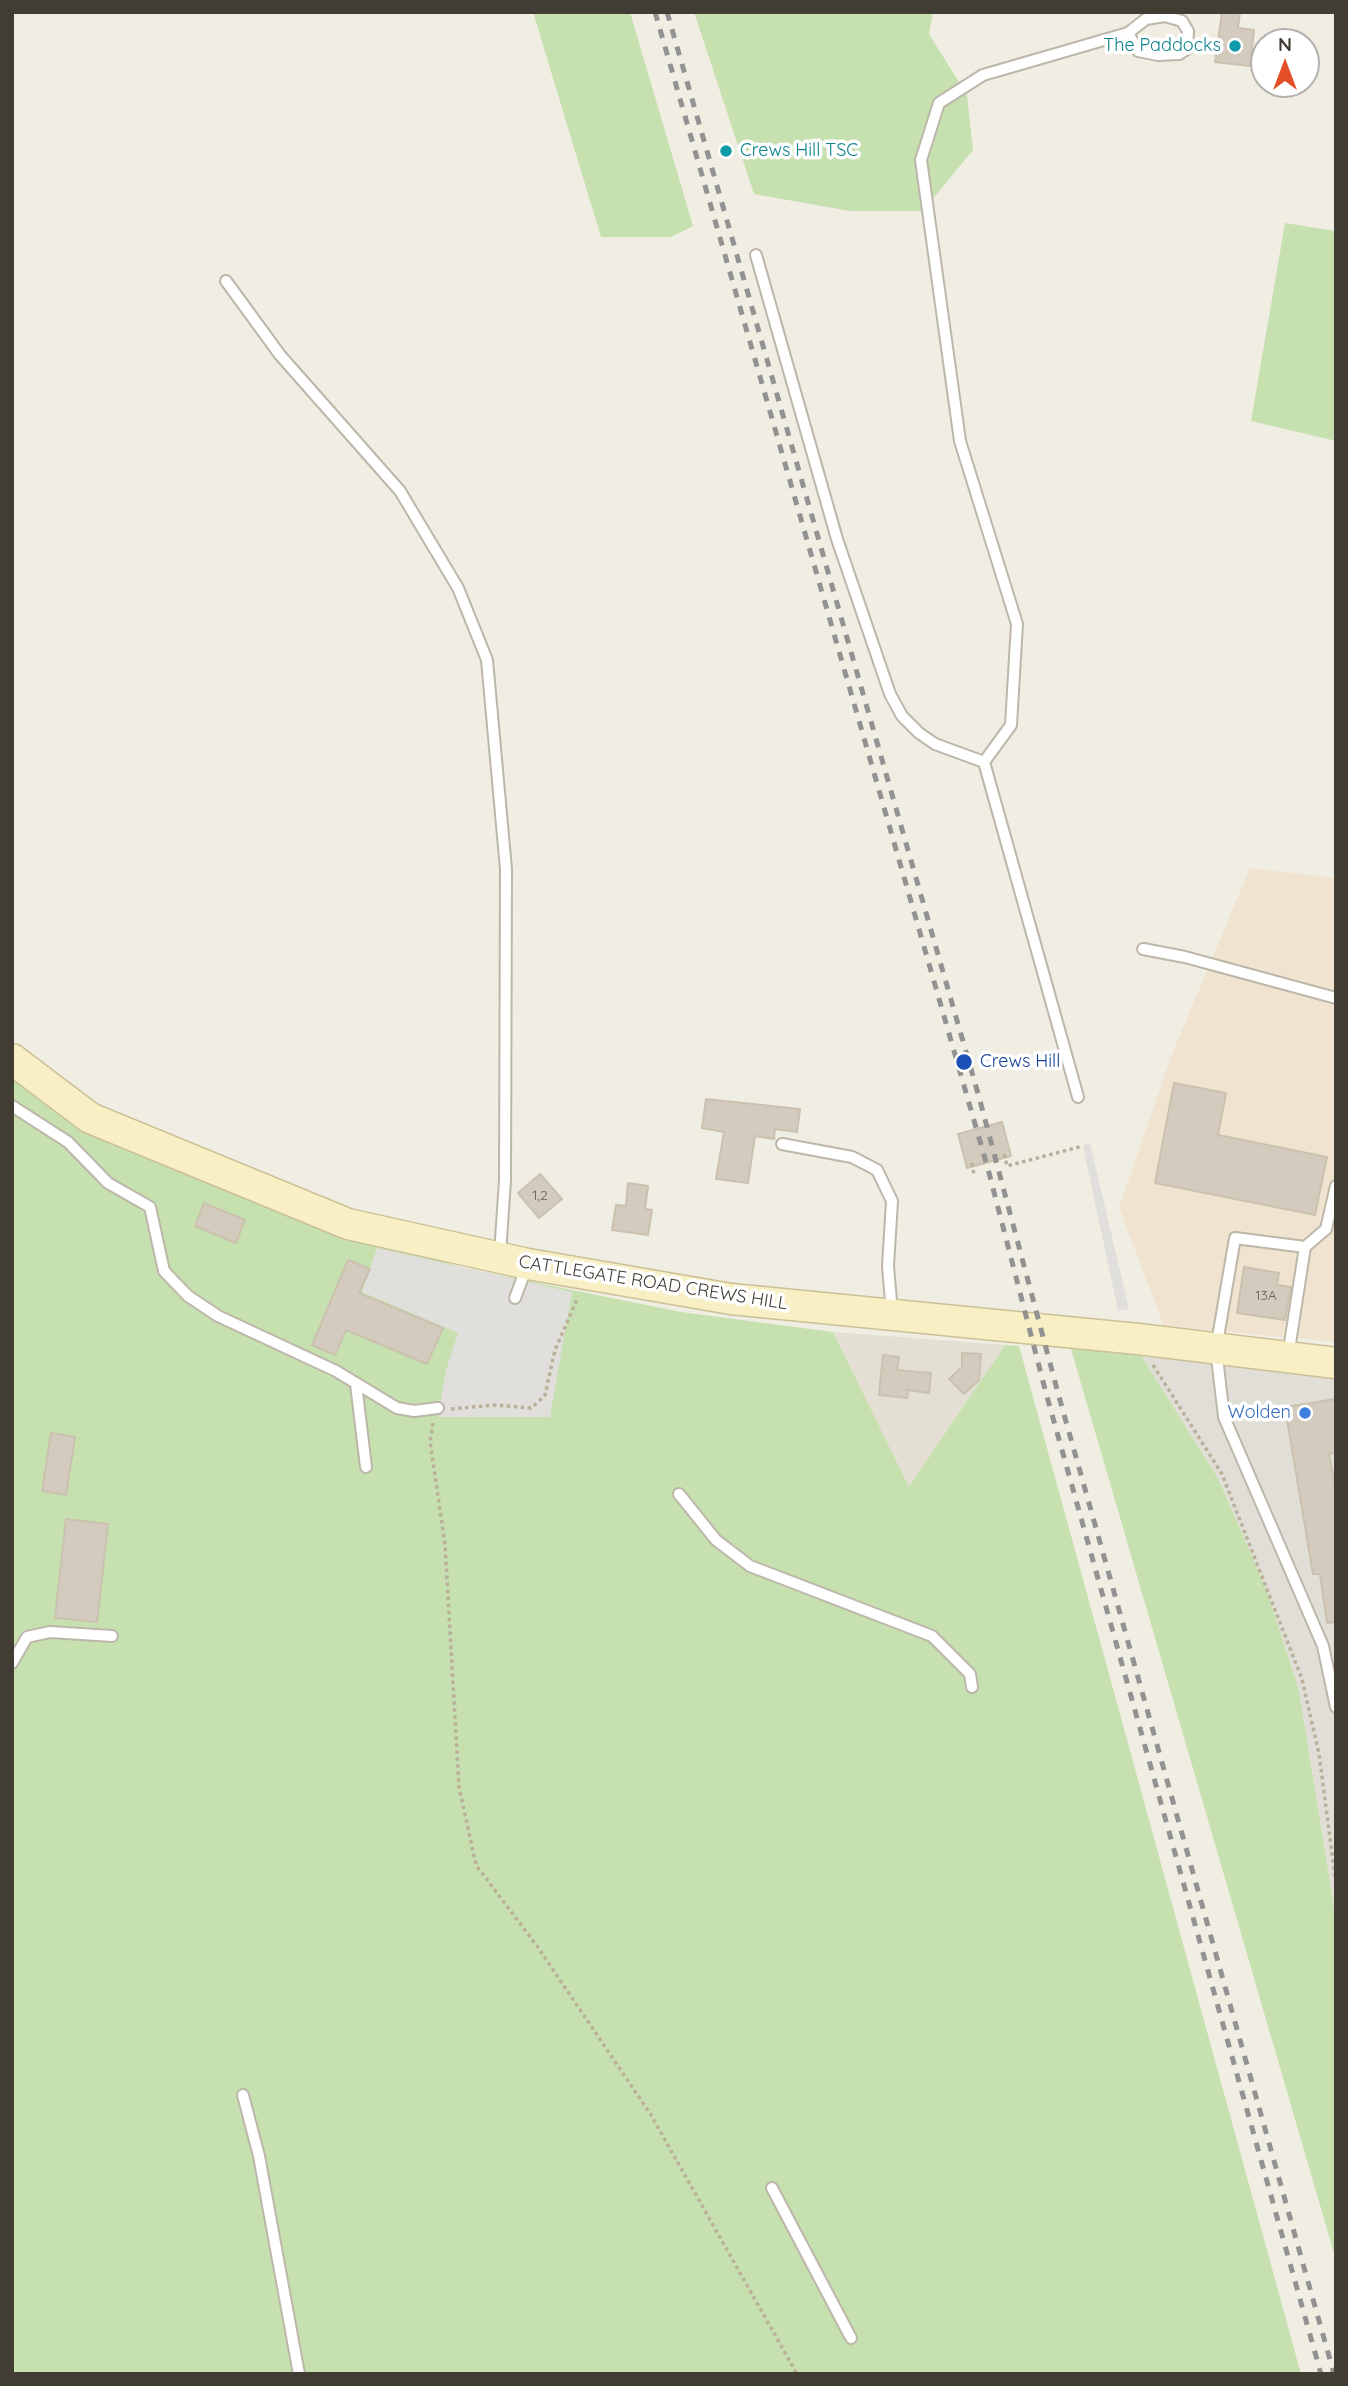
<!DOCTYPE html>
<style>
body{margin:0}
#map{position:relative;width:1348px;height:2386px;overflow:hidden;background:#f0ede3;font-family:Quicksand,sans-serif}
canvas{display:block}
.frame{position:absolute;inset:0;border:14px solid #413c34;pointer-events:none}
.north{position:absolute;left:1250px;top:28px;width:70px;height:70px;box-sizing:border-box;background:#fff;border:2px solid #b3b1ae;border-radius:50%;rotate:0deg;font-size:19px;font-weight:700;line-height:28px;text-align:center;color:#413c34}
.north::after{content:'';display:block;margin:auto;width:24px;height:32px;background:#e34e26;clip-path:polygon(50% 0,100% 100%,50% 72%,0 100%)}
</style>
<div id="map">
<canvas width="1348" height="2386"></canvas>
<div class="frame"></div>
<div class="north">N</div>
</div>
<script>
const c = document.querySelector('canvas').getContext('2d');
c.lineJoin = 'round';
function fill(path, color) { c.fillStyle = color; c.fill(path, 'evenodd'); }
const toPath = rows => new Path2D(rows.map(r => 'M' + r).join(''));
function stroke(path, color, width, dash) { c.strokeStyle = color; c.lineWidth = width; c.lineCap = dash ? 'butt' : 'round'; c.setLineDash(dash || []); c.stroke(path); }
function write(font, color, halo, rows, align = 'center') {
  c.font = font + ' Quicksand,sans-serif'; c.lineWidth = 7; c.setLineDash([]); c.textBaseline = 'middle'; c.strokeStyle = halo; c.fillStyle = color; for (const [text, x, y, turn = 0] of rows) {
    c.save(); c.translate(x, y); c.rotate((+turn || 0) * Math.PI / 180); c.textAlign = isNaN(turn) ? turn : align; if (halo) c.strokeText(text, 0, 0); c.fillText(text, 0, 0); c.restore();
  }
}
const residential = toPath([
 [833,1332,1005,1345,909,1488]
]);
const commercial = toPath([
 [1250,868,1336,878,1336,1342,1164,1326,1119,1208,1172,1054]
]);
const industrial = toPath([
 [1139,1352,1336,1371,1336,1920,1299,1690,1266,1588,1218,1478]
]);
const green = toPath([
 [533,12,630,12,693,226,671,237,601,237],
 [694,12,933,12,929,34,967,95,973,150,923,211,850,211,754,194],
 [1285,223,1336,231,1336,441,1251,421],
 [12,1079,87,1129,346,1231,464,1268,681,1312,833,1332,909,1487,1005,1345,1019,1346,1301,2374,12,2374],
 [1071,1349,1139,1352,1218,1478,1266,1588,1299,1690,1336,1920,1336,2260]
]);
const parking = toPath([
 [1090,1143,1129,1309,1118,1311,1083,1146],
 [377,1248,572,1292,550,1417,438,1417,446,1370,458,1333,362,1292]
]);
const building = toPath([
 [1222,12,1240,12,1238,28,1254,30,1250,66,1215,62,1222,12],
 [1174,1083,1226,1093,1218,1135,1327,1157,1315,1215,1155,1183,1174,1083],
 [706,1099,800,1109,797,1132,775,1129,774,1139,755,1136,748,1183,716,1179,724,1132,702,1128,706,1099],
 [1002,1122,1011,1156,967,1168,958,1134,1002,1122],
 [540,1174,562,1199,539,1218,518,1193,540,1174],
 [628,1183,648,1186,645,1209,652,1210,648,1235,612,1230,616,1205,626,1206,628,1183],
 [204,1203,245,1220,236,1243,195,1226,204,1203],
 [348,1260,370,1269,359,1293,443,1328,427,1364,346,1330,335,1355,312,1345,348,1260],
 [1244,1267,1279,1273,1277,1285,1291,1287,1285,1320,1237,1313,1244,1267],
 [962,1353,981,1354,979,1380,964,1394,949,1379,962,1367,962,1353],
 [883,1355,899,1357,897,1370,931,1373,929,1393,908,1390,907,1398,879,1395,883,1355],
 [1336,1399,1336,1452,1329,1454,1336,1493,1336,1622,1327,1623,1320,1574,1313,1574,1285,1407,1336,1399],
 [51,1433,75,1437,66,1495,42,1491,51,1433],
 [66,1519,108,1524,97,1622,55,1618,66,1519]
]);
const path = toPath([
 [1004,1154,1007,1166,1083,1146],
 [972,1163,974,1175],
 [1153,1365,1222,1474,1302,1679,1319,1754,1336,1884],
 [451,1409,494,1405,531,1408,538,1402,545,1395,555,1350,578,1297],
 [433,1423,430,1441,445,1544,459,1787,476,1865,537,1946,651,2115,797,2374]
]);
const lane = toPath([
 [756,255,837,539,890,694,902,716,919,733,935,744,984,762],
 [226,281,280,355,400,491,458,588,487,660,506,869,505,1180,500,1254],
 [1143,949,1185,957,1336,998],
 [1078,1097,984,762,1011,725,1017,624,960,441,921,160,939,103,983,75,1128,33,1146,19,1165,16,1182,21,1188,31,1187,49,1179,54,1158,55,1138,51,1128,33],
 [12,1106,68,1142,108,1183,150,1207,164,1271,188,1296,218,1316,336,1371,397,1408,414,1411,438,1408],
 [782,1144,852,1157,877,1170,892,1201,888,1266,892,1313],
 [1305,1247,1235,1238,1216,1349,1224,1417,1323,1646,1336,1707],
 [515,1298,527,1266],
 [1288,1356,1305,1247,1326,1229,1336,1186],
 [356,1384,366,1467],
 [679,1494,716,1540,750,1566,932,1636,970,1674,972,1687],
 [12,1663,27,1637,50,1632,112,1636],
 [243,2095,259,2156,299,2374],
 [772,2188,851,2338]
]);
const secondary = toPath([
 [12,1059,90,1118,348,1224,528,1264,731,1299,1138,1339,1336,1363]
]);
const rail = toPath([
 [655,12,988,1169,1046,1393,1321,2374],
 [667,12,979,1097,1058,1393,1334,2374]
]);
const markers = [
 [1235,46,7,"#0f9aa8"],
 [726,151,7,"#0f9aa8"],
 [964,1062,9,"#1a4fb4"],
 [1305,1413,7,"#3f7fe0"]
];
const numberNames = [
 ["1,2",540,1196],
 ["13A",1266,1296]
];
const cultureNames = [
 ["The Paddocks",1221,46],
 ["Crews Hill TSC",740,151,"left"]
];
const transitNames = [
 ["Crews Hill",980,1062]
];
const streetNames = [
 ["CATTLEGATE ROAD CREWS HILL",653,1283,9]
];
const shopNames = [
 ["Wolden",1291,1413]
];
fill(residential, '#e3dfd2');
fill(commercial, '#f0e4d0');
fill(industrial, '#e1ded8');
fill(green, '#c7e0af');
fill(parking, '#e0dfdb');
fill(building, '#d3cbbd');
stroke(building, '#cac1ae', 2);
stroke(lane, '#bdb7aa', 14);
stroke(secondary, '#cbc097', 33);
stroke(path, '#bab09a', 3.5, [3.5, 3.5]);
stroke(lane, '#fff', 10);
stroke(secondary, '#f8efc4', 30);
stroke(rail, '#929292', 5, [9, 9]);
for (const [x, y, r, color] of markers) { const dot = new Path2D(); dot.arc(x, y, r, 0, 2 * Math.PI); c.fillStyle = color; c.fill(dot); stroke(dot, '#fff', 2.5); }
write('14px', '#666056', null, numberNames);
write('18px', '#0d838f', '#fff', cultureNames, 'right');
write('18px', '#164399', '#fff', transitNames, 'left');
write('18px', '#413c34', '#fff', streetNames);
write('18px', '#366cbe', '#fff', shopNames, 'right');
</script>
